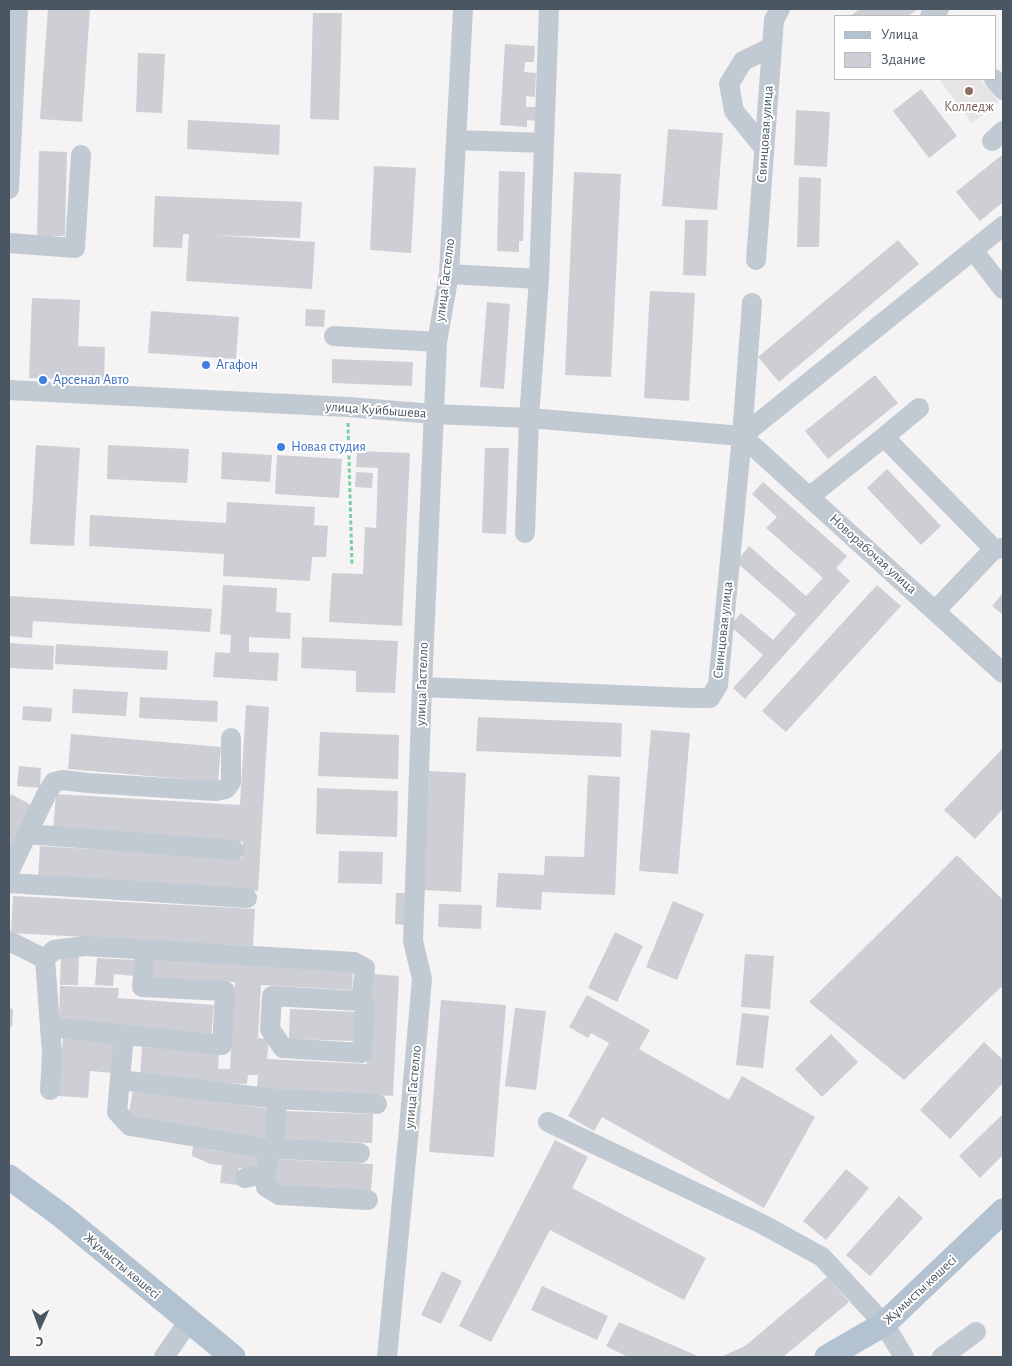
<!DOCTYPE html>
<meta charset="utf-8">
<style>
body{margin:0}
#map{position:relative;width:1012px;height:1366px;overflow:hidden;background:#f5f3f3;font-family:"Alegreya Sans",sans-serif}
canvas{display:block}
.frame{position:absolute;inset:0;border:10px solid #4a5661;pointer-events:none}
.legend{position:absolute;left:834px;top:15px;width:162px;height:65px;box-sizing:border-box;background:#fff;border:1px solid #b7bbc0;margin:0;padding:6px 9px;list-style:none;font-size:15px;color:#4a5661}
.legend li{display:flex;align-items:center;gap:10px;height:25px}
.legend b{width:25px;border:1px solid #b7bbc0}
.north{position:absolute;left:15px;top:1301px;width:50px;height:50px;-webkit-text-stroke:4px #fff;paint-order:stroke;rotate:182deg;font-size:14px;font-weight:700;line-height:20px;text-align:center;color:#4a5661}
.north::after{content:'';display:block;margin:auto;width:18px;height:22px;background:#4a5661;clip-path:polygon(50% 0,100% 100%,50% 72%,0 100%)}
</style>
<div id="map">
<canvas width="1012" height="1366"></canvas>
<div class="frame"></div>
<ul class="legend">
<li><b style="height:6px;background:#b3c2d1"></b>Улица</li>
<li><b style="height:14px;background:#cdcfd5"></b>Здание</li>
</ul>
<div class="north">С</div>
</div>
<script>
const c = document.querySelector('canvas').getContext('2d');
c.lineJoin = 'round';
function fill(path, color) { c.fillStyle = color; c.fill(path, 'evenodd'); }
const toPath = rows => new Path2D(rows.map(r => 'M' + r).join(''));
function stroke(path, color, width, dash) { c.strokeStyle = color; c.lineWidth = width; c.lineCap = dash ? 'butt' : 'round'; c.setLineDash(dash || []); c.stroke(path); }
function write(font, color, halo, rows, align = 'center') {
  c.font = font + ' "Alegreya Sans",sans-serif'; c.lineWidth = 4; c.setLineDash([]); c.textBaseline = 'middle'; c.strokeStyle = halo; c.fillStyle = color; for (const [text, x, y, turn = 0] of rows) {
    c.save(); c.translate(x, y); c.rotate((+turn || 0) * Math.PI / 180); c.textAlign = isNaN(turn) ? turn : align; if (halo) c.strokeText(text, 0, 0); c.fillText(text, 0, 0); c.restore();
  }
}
const education = toPath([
 [939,79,981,79,999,102,972,123]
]);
const building = toPath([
 [48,9,90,9,82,122,40,119],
 [860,9,918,9,908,16,850,16],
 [313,13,342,13,339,120,310,119],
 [505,44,535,46,534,62,525,62,524,72,536,73,535,97,526,96,526,107,537,107,536,121,527,120,527,127,500,125],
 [138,53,165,54,162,113,136,112],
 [921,89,957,136,929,158,893,111],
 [796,110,830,112,827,167,794,165],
 [188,120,280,125,279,155,187,149],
 [668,129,723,133,717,210,662,206],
 [39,151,67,152,65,236,37,236],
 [1003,154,1003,202,980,221,956,192],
 [374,166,416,168,411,253,370,250],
 [499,171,525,172,523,241,519,241,519,252,497,251],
 [574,172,621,174,611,377,565,375],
 [799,177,821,178,819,247,797,247],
 [155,196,302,202,300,238,212,235,315,242,312,289,186,281,189,234,183,234,182,248,153,247],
 [685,220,708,220,706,276,683,275],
 [898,240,919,264,779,382,758,357],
 [650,291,695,293,689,401,644,398],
 [32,298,80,300,78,346,105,347,104,380,29,378],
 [487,302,510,304,504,389,480,387],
 [306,309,325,310,324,327,305,326],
 [151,311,239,317,236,359,148,353],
 [332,359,413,362,412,386,332,383],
 [875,375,898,403,828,459,805,431],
 [36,445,80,448,74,546,30,544],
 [108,445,189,449,187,483,107,479],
 [485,448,509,448,506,534,482,533],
 [357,451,410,453,402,626,329,622,332,573,363,574,365,527,376,528,378,468,356,467],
 [222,452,272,455,270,482,221,479],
 [277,455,342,459,339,498,275,494],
 [887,469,941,526,921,545,867,488],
 [356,472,373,473,372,488,355,487],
 [763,482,847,556,836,568,850,581,745,699,733,688,763,655,730,626,741,613,773,640,796,614,736,562,749,546,806,596,823,578,766,528,777,517,752,494],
 [227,502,315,507,314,525,328,526,326,557,312,557,310,581,223,576,224,554,89,546,90,515,226,523],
 [223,585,277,588,276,612,291,613,290,639,249,637,249,652,279,653,277,681,213,677,215,652,230,653,231,635,220,634],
 [877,585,901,606,786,732,762,711],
 [1003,593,1003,615,992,606],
 [9,596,212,609,210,632,33,621,32,638,9,636],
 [302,637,398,641,395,693,356,692,356,671,301,668],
 [9,643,54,646,53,670,9,668],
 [56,644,168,651,167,670,55,664],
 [73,689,128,692,126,716,72,713],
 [140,697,218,701,217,722,139,718],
 [246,705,269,707,258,891,38,879,40,846,242,858,243,842,53,831,56,794,240,805],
 [23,706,52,708,51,722,22,720],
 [478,717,622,723,621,757,476,751],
 [651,730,690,733,678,874,639,871],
 [320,732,399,735,398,779,318,776],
 [71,734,221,747,218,782,68,769],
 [1003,748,1003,809,975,839,944,810],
 [19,766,41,768,40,788,17,786],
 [429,771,466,773,461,892,424,890],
 [588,775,620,777,615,895,542,892,541,910,496,907,498,873,544,875,545,856,584,857],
 [317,788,398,791,397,837,316,834],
 [11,794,33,806,9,851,9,799],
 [339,851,383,852,382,884,338,883],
 [957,855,1003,900,1003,989,1001,987,904,1080,809,1002,915,898],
 [396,893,405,893,404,925,395,924],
 [13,896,255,909,253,946,11,933],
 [673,901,704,914,677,980,646,967],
 [439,904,482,905,481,929,438,927],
 [615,932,643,946,617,1002,588,988],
 [745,954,774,956,770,1009,741,1007],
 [61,956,79,956,78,985,60,985],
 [97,958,135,960,134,976,114,974,113,986,95,985],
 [153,960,353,971,352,990,261,985,258,1038,269,1039,267,1059,367,1064,372,974,399,976,393,1096,257,1088,258,1075,248,1075,247,1084,140,1079,142,1047,219,1052,218,1069,230,1069,235,982,152,978],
 [60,986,119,988,118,998,214,1005,211,1036,59,1018],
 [587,995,650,1030,639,1049,729,1100,742,1076,815,1117,764,1208,602,1117,594,1131,568,1116,609,1043,591,1033,588,1038,569,1027],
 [441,1000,506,1005,494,1157,429,1152],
 [9,1008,13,1009,12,1027,9,1027],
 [515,1008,546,1011,536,1090,505,1086],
 [290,1009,357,1012,356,1041,289,1039],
 [742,1013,769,1016,763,1068,736,1065],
 [831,1034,858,1062,822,1097,795,1069],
 [63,1037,116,1041,113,1073,90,1071,88,1098,58,1096],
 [984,1042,1003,1060,1003,1083,950,1139,920,1110],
 [133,1089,269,1109,264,1140,128,1119],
 [283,1111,373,1114,372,1143,282,1140],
 [1003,1114,1003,1155,980,1178,959,1156],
 [555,1140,588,1157,572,1188,706,1258,684,1300,550,1230,491,1342,459,1326],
 [193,1145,213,1150,260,1156,259,1170,239,1168,238,1185,220,1183,222,1165,211,1164,192,1156],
 [277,1159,373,1164,371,1192,276,1187],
 [846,1169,869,1188,826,1240,803,1221],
 [899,1196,923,1218,870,1276,846,1255],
 [442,1271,462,1281,441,1324,421,1315],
 [827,1277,849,1302,783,1357,721,1357,745,1346],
 [542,1286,608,1316,597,1340,531,1310],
 [619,1322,700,1357,628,1357,606,1346]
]);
const path = toPath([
 [348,423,352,566]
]);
const minor = toPath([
 [930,16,939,9],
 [994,79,1003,90],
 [456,140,544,143],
 [992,141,1003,131],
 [764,148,734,111,729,84,743,61,772,47],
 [9,189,18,9],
 [9,243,75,248,81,155],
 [973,250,1003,289],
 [756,260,774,20,780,9],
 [449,274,539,279],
 [334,336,437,342],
 [9,390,348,407,434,414,529,418,742,436],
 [742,436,1003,673],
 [742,436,1003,226],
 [884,437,994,549],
 [809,497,884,437,919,408],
 [525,533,529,418,539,279,549,9],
 [935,611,994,549,1003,548],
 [422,687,692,698,710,698,718,685,742,436,752,303],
 [27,834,234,850],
 [9,872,46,795,54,782,63,780,88,783,216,791,226,789,231,782,231,738],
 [9,883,247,898],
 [9,941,45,959,52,1054,50,1090],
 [45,959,54,950,85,946,354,962,365,968,361,1001,272,996,270,1029,283,1048,362,1053,365,1008,361,1001],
 [50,1027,222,1045,225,991,142,987,145,950],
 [124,1035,117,1112,130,1126,263,1148,360,1153],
 [120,1080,277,1099,274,1148],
 [277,1099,377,1104],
 [548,1122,762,1224,822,1257,884,1324,904,1357],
 [268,1148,266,1187,279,1195,368,1200],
 [245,1178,267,1173],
 [164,1357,189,1321],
 [387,1357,408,1139,422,979,413,941,422,687,437,342,449,274,463,9],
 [942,1357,976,1332]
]);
const major = toPath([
 [9,1177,62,1216,233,1357],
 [827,1357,884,1324,1003,1211]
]);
const markers = [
 [969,91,5,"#8d6e63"],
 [206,365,5,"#3f7fe0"],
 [43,380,5,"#3f7fe0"],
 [281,447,5,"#3f7fe0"]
];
const educationNames = [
 ["Колледж",969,107]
];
const streetNames = [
 ["Свинцовая улица",765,134,-86],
 ["улица Гастелло",445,280,-83],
 ["улица Куйбышева",376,410,4],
 ["Новорабочая улица",873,554,42],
 ["Свинцовая улица",723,630,-84],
 ["улица Гастелло",422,684,-88],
 ["улица Гастелло",413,1087,-85],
 ["Жұмысты көшесі",122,1266,40],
 ["Жұмысты көшесі",920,1290,-43]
];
const shopNames = [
 ["Агафон",216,365],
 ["Арсенал Авто",53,380],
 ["Новая студия",291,447]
];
fill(education, '#e6e4e5');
fill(building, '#cdcfd5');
stroke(path, '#7ad0a6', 3, [4, 2.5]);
stroke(minor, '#c1cad2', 20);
stroke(major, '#b3c2d1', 25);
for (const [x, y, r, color] of markers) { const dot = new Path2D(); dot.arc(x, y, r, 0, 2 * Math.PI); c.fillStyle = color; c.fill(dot); stroke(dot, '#fff', 2); }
write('14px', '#785e54', '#fff', educationNames);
write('14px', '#4a5661', '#fff', streetNames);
write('14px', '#366cbe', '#fff', shopNames, 'left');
</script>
